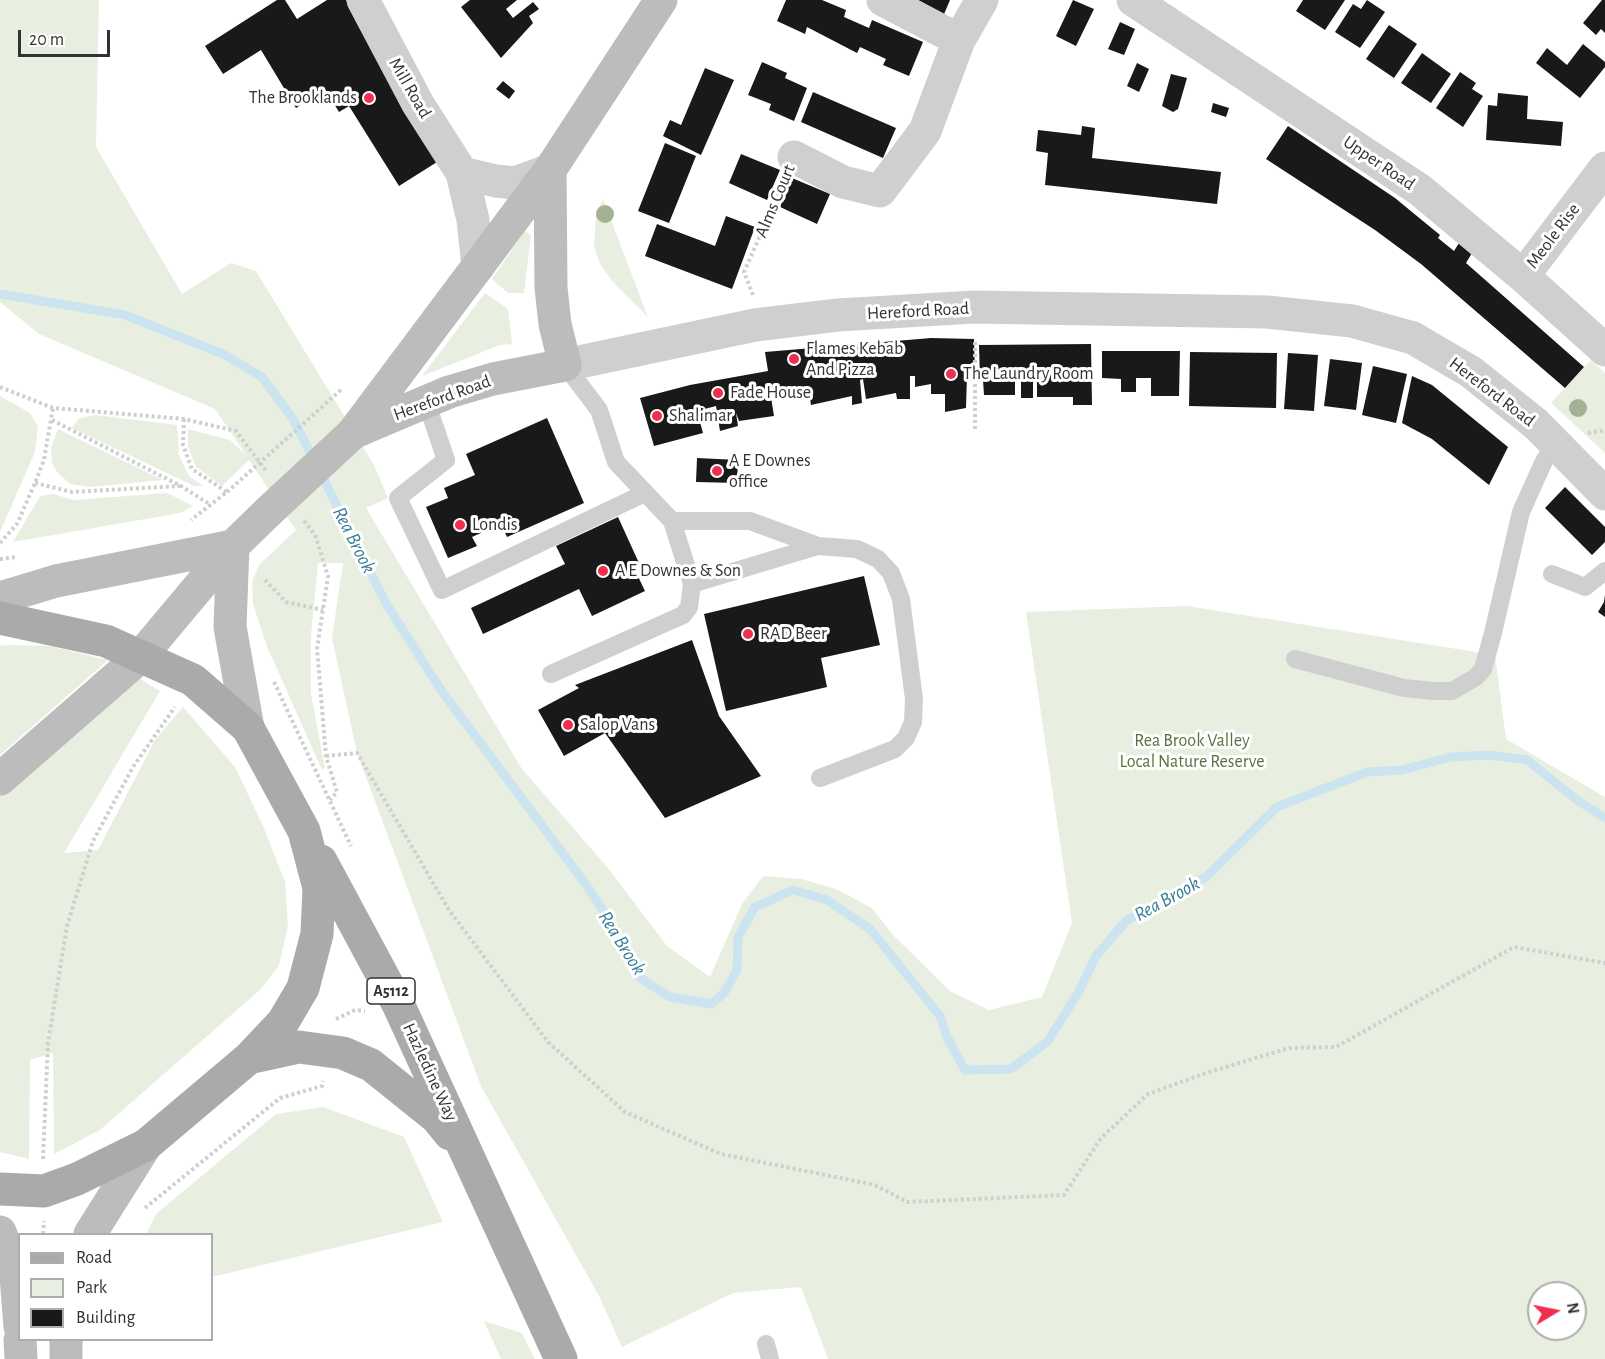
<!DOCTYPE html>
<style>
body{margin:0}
#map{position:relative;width:1605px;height:1359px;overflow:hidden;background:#fff;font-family:"Alegreya Sans",sans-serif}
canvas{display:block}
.legend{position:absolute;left:18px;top:1233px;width:195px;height:108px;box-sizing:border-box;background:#fff;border:2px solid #adadad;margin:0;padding:8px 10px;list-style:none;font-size:18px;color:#323232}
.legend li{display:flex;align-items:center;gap:12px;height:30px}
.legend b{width:30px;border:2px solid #adadad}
.north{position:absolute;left:1527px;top:1281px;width:60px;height:60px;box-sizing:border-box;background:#fff;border:2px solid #adadad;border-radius:50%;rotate:80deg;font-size:16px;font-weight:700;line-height:24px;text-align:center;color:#323232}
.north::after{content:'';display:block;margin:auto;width:21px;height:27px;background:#ee2f4e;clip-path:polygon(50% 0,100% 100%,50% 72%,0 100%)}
.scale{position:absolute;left:18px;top:30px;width:92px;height:27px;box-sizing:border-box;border:3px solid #323232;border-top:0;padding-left:8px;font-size:18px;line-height:21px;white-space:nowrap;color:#323232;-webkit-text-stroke:4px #fff;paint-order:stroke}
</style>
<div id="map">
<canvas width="1605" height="1359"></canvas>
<ul class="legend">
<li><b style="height:8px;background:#aaa"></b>Road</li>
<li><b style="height:16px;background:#e9efe0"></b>Park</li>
<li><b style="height:16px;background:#191919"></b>Building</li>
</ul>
<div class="north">N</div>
<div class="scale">20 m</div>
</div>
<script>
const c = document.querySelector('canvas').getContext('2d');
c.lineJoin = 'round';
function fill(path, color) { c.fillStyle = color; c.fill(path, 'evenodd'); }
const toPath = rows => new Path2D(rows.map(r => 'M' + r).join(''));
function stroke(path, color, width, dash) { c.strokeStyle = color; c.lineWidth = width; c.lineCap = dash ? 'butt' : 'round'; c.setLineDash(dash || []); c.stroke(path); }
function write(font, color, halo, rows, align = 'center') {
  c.font = font + ' "Alegreya Sans",sans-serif'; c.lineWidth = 6; c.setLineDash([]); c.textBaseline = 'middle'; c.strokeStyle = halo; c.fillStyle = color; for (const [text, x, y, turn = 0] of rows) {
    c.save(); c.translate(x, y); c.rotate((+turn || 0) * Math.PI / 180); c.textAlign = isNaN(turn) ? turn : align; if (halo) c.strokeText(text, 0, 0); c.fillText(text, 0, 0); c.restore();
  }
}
const green = toPath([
 [0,0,99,0,96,147,182,294,231,263,256,271,374,465,388,498,366,508,522,769,608,868,667,946,710,977,742,904,763,876,801,879,836,889,872,908,894,936,950,991,989,1010,1042,997,1072,923,1026,612,1187,606,1495,655,1506,739,1605,797,1605,1359,828,1359,801,1287,733,1293,622,1347,599,1296,481,1086,357,753,332,638,343,563,318,563,311,635,311,694,325,768,322,770,266,644,253,604,252,582,259,565,296,530,249,460,222,486,196,467,188,447,188,429,230,440,246,455,215,409,39,334,0,302],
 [1539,1293,1575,1293,1575,1329,1539,1329],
 [603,199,648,317,613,282,600,264,594,247,596,214],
 [525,231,531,235,524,293,508,293,492,279],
 [485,293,508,309,512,344,500,345,422,376],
 [1591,360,1605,373,1605,453,1551,403],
 [0,396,30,413,38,427,35,452,0,532],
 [95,415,177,425,179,456,189,476,203,486,194,486,72,428,78,419],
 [58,429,163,480,90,487,70,484,57,472,52,463,51,448],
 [167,493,193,506,180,513,13,542,40,496,53,494,74,500],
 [9,645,50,646,108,660,0,755,0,646],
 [129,672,160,691,64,853,98,850,155,740,183,707,235,767,264,828,285,882,288,926,279,965,261,989,100,1130,54,1154,53,1053,30,1060,29,1159,0,1152,0,793],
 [323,1107,404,1137,443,1222,212,1277,212,1234,146,1234,156,1214,276,1114],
 [484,1321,522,1333,535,1359,501,1359]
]);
const stream = toPath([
 [0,294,125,315,225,355,262,377,293,419,314,460],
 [320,472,387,605,441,690,587,886,610,921,640,978,670,997,711,1004,724,993,737,970,738,937,755,907,793,890,827,900,870,929,940,1016,947,1037,965,1070,1011,1069,1048,1041,1078,993,1096,956,1126,921,1206,877,1277,807,1367,772,1402,770,1451,757,1489,755,1527,760,1577,800,1605,818]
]);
const building = toPath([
 [277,0,285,0,297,19,327,0,346,0,445,157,399,186,349,106,339,112,325,89,296,108,261,50,223,74,205,46],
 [470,0,517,0,506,9,513,18,533,2,539,9,529,16,533,23,501,58,461,7],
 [786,0,822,0,846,10,844,17,869,28,872,20,923,42,909,76,883,65,886,59,860,47,857,53,807,27,805,34,777,21],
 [914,0,950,0,942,19],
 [1073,0,1094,9,1076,46,1056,36],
 [1303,0,1345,0,1325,30,1296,11],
 [1367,0,1385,12,1360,48,1335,32,1353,4,1361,9],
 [1602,0,1605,0,1605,33,1601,29,1596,35,1583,23],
 [1120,22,1135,29,1124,55,1108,49],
 [1389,25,1417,44,1394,78,1366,59],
 [1583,44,1605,62,1605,67,1580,98,1536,63,1547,48,1567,65],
 [1422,53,1451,74,1431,103,1401,83],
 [762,62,787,73,785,78,807,88,794,121,769,110,771,104,748,95],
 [1137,63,1149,69,1139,92,1127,86],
 [705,68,734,80,701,155,663,136,670,120,681,125],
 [1460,72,1476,83,1472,89,1483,96,1463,127,1436,108],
 [1171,74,1187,78,1178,109,1173,112,1162,106],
 [503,81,515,91,509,99,496,89],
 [813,92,896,128,883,158,801,122],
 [1498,93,1528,96,1527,119,1563,122,1561,146,1486,140,1488,105,1497,106],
 [1213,103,1229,108,1226,117,1211,112],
 [1082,126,1095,128,1092,158,1221,172,1217,204,1045,185,1048,153,1036,151,1038,130,1081,135],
 [1288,126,1395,198,1440,235,1438,238,1454,251,1459,243,1472,253,1466,263,1584,367,1565,388,1421,264,1375,230,1266,159],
 [665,143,696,156,669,223,638,211],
 [741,154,780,170,767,200,729,183],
 [792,178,830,194,817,224,780,207],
 [726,216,755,227,732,289,645,256,657,224,715,246],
 [931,338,974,339,975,374,967,375,966,408,945,412,945,394,931,394,931,384,915,387,915,376,910,376,910,399,897,399,896,393,866,399,863,379,860,380,862,403,852,405,852,396,811,405,808,386,770,391,774,416,739,421,736,413,738,426,720,431,716,406,697,411,703,433,654,446,640,398,690,385,768,371,765,352],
 [1091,344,1092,405,1073,405,1073,397,1037,397,1037,381,1033,381,1033,398,1021,398,1021,381,1015,381,1015,395,984,395,983,380,980,380,979,345],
 [1102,351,1180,351,1179,396,1151,396,1151,378,1136,378,1136,392,1121,392,1121,379,1102,378],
 [1190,352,1277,353,1276,408,1189,406],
 [1288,353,1318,355,1314,411,1284,409],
 [1330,359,1362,363,1356,410,1324,406],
 [1373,366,1407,374,1396,423,1362,415],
 [1412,376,1432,385,1508,447,1489,485,1432,439,1402,423],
 [547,418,584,503,507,537,501,524,472,537,477,546,448,558,426,507,448,498,444,488,475,475,466,454],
 [697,458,738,460,737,483,696,482],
 [1565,487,1605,527,1605,542,1592,555,1545,508],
 [618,517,639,563,633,566,645,591,592,616,579,589,483,634,471,608,565,564,556,546],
 [864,576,880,645,821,658,827,687,726,711,704,614],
 [1605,595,1605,617,1598,612,1604,602],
 [692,640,719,716,761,776,665,818,605,733,564,756,538,710,579,688,575,685]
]);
const path = toPath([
 [753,295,744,272,782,186],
 [0,387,53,408,184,419,236,431,267,472],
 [184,419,183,445,192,469,227,492,191,520],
 [52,420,181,486,211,505],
 [975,429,975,339],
 [1588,433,1605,430],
 [35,483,72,492,180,486],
 [304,521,315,535,328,576,317,649,326,756,337,792,330,800],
 [0,543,17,524,35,483,44,460,53,408],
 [0,559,17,557],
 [265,580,286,602,323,610],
 [274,682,351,846],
 [326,756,357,753,449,910,548,1042,625,1112,721,1154,875,1185,907,1202,1064,1195,1101,1138,1148,1094,1206,1073,1289,1048,1336,1047,1514,947,1605,963],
 [336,1019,355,1010,365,1011],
 [43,1159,48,1043,67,926,93,841,133,767,175,707],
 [145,1208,280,1098,322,1086,323,1081],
 [43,1234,44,1221]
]);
const service = toPath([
 [565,365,599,410,616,462,672,521,750,521,818,546,857,549,878,559,891,573,901,599,914,699,913,722,906,738,895,749,820,778],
 [426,401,446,460,398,498,442,590,645,493],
 [672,521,692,584,818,546],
 [1552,574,1585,587,1605,571],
 [1295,659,1404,688,1433,691,1452,691,1476,677,1483,669,1493,633,1521,512,1544,461,1556,444],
 [551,674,683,615,689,607,692,584],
 [766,1344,770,1359]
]);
const minor = toPath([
 [363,0,418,104,462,173,473,220,478,267],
 [883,0,959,40],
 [1133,0,1420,190,1523,276,1605,350],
 [794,157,843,182,880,191,925,131,959,40,982,0],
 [462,173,496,181,515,183,550,170],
 [1523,276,1605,168]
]);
const tertiary = toPath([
 [565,365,755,325,838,315,974,307,1267,312,1352,321,1413,338,1471,372,1536,424,1605,494]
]);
const secondary = toPath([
 [357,431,449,392,493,379,565,365,555,324,551,288,550,170],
 [353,433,550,170,661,0],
 [233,546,230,627,248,728],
 [0,598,56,581,233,546],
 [0,779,140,657,233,546,269,511],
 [0,1232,16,1276,20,1327],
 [90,1234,146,1145],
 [20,1340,21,1359],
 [66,1340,66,1359]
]);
const primary = toPath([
 [0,618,106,641,193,680,248,728,304,831,319,888,317,934,303,988,283,1022,249,1058,146,1145,77,1179,44,1191,0,1189],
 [321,861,399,1006,561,1359],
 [249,1058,299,1047,343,1053,371,1065,437,1118,450,1134]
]);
const pathBridge = toPath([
 [227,492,343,388]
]);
const secondaryBridge = toPath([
 [269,511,353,433]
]);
const trees = [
 [605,214],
 [1578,408]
];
const markers = [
 [369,98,6,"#ee2f4e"],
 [794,359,6,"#ee2f4e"],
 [951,374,6,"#ee2f4e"],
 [718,393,6,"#ee2f4e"],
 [657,416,6,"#ee2f4e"],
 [717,471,6,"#ee2f4e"],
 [460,525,6,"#ee2f4e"],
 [603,571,6,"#ee2f4e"],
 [748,634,6,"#ee2f4e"],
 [568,725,6,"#ee2f4e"]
];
const shields = [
 [391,991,48]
];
const shieldNames = [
 ["A5112",391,991]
];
const streetNames = [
 ["Mill Road",410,88,60],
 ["Upper Road",1379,163,34],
 ["Alms Court",775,201,-67],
 ["Meole Rise",1553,236,-53],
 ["Hereford Road",918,311,-3],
 ["Hereford Road",1492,392,37],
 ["Hereford Road",442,398,-20],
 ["Hazledine Way",430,1072,65]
];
const poiNames = [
 ["The Brooklands",357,98,"right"],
 ["Flames Kebab",806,349],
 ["And Pizza",806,370],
 ["The Laundry Room",963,374],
 ["Fade House",730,393],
 ["Shalimar",669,416],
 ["A E Downes",729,461],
 ["office",729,482],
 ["Londis",472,525],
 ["A E Downes & Son",615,571],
 ["RAD Beer",760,634],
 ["Salop Vans",580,725]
];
const parkNames = [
 ["Rea Brook Valley",1192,741],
 ["Local Nature Reserve",1192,762]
];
const waterNames = [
 ["Rea Brook",354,540,63],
 ["Rea Brook",1167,899,-29],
 ["Rea Brook",622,943,58]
];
fill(green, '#e9efe0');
stroke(stream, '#cce4ef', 9);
fill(building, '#191919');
stroke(path, '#cfcfcf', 4, [3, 3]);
stroke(service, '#cfcfcf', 18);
stroke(minor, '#cfcfcf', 33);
stroke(tertiary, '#cfcfcf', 33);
stroke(secondary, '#bcbcbc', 33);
stroke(primary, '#aaa', 33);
stroke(pathBridge, '#cfcfcf', 4, [3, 3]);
stroke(secondaryBridge, '#bcbcbc', 33);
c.fillStyle = '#a4b194';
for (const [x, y] of trees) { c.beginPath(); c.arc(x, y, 9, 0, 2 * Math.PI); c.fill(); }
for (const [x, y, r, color] of markers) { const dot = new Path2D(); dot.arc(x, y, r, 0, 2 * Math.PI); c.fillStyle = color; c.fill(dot); stroke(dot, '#fff', 2); }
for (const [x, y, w] of shields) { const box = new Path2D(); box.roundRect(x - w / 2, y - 13, w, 26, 4.5); c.fillStyle = '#fff'; c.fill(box); stroke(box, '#323232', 1.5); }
write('bold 16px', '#323232', null, shieldNames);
write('18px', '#323232', '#fff', streetNames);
write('18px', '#323232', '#fff', poiNames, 'left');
write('18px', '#59713c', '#fff', parkNames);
write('italic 20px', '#3a7d99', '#fff', waterNames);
</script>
